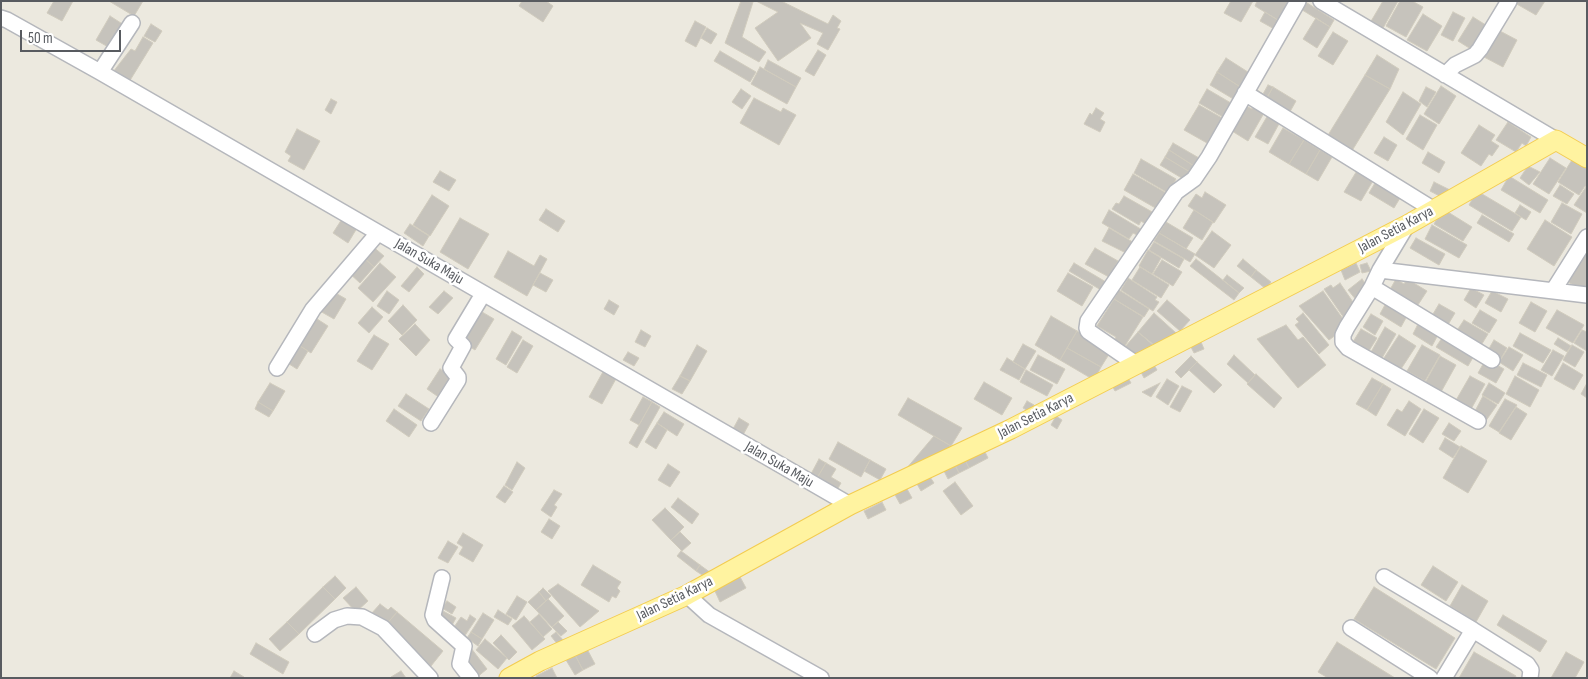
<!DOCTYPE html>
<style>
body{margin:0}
#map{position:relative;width:1588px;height:679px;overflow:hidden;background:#ece9df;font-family:"Sofia Sans Condensed",sans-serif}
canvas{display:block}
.frame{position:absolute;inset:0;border:2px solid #585b60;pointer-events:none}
.scale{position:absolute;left:20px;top:30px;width:101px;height:22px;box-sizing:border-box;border:2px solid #585b60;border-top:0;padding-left:6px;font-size:15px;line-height:18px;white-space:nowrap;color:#585b60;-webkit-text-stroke:4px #fff;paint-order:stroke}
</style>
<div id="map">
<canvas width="1588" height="679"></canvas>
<div class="frame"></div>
<div class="scale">50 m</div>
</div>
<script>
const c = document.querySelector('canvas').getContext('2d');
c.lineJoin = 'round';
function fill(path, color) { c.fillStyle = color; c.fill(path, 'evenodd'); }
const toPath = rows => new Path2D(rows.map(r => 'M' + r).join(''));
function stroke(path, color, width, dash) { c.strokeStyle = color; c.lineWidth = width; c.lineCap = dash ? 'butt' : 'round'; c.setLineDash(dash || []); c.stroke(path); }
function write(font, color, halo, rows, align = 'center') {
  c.font = font + ' "Sofia Sans Condensed",sans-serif'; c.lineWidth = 5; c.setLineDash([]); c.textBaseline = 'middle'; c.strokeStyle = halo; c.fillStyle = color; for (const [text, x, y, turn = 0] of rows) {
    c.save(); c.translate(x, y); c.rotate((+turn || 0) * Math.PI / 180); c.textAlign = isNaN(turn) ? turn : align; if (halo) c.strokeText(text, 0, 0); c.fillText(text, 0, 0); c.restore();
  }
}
const building = toPath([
 [54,1,73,1,62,21,47,13,54,1],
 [109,1,143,1,134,16,109,1],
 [522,1,546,1,553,6,543,22,519,6,522,1],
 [741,1,753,2,742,37,766,52,759,62,725,43,741,1],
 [756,1,781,1,828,24,833,15,841,21,837,28,840,29,828,50,817,44,823,33,800,23,811,38,778,61,755,28,778,12,756,1],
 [1231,1,1253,1,1241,22,1224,13,1231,1],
 [1257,1,1291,1,1281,22,1255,6,1257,1],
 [1304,1,1334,20,1330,27,1299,8,1304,1],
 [1383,1,1398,1,1382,30,1370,23,1383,1],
 [1400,1,1412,1,1423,7,1406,37,1386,26,1400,1],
 [1516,1,1545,1,1536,15,1515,3,1516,1],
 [1265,12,1281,22,1276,30,1260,21,1265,12],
 [1453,12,1465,18,1453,41,1441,35,1453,12],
 [1423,14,1442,26,1427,51,1407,40,1423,14],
 [110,16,124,25,110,48,96,40,110,16],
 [1473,17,1489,27,1474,51,1458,41,1473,17],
 [1316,18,1330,27,1317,48,1303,39,1316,18],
 [695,21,706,27,696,47,685,41,695,21],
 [151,24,162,31,155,42,144,36,151,24],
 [707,28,717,34,711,44,701,38,707,28],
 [1498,30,1517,40,1503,67,1484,57,1498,30],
 [1333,32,1348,41,1333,65,1318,56,1333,32],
 [143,37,153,43,129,82,113,72,131,49,135,51,143,37],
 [818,50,826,55,814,76,805,71,818,50],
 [720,51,756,72,750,82,714,61,720,51],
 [1377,55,1399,69,1390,89,1365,75,1377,55],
 [1226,58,1251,74,1242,88,1217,72,1226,58],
 [768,60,801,78,796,87,764,69,768,60],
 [760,67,796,87,787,104,751,84,760,67],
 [1217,72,1242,88,1235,100,1210,85,1217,72],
 [1365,75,1390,89,1350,154,1325,140,1365,75],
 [1268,85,1273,87,1264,103,1253,97,1257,90,1263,94,1268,85],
 [1441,86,1456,96,1439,124,1424,114,1441,86],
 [1273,87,1296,101,1287,117,1264,103,1273,87],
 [1426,87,1436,92,1427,107,1419,101,1426,87],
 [741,89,751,96,742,109,732,102,741,89],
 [1207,89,1236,106,1228,120,1199,103,1207,89],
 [1403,92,1421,104,1403,135,1386,122,1403,92],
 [754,98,781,112,783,108,796,115,779,145,740,123,754,98],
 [331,99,337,102,331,114,325,110,331,99],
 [1199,105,1222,118,1207,143,1184,130,1199,105],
 [1246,106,1252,109,1253,107,1264,113,1248,141,1232,131,1246,106],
 [1096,108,1104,113,1100,119,1105,122,1100,132,1084,124,1090,113,1092,115,1096,108],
 [1268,115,1280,122,1268,144,1255,137,1268,115],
 [1420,115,1437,125,1423,150,1406,139,1420,115],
 [1508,122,1531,137,1526,146,1522,143,1516,152,1496,140,1508,122],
 [1479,125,1495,135,1491,141,1499,146,1492,156,1489,154,1481,166,1461,153,1479,125],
 [1283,128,1304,140,1289,164,1269,152,1283,128],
 [297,129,320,141,304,170,288,161,291,156,285,152,297,129],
 [1384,137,1397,145,1388,161,1374,153,1384,137],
 [1304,140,1320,150,1306,174,1289,164,1304,140],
 [1173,143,1199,158,1194,166,1169,150,1173,143],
 [1169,150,1194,166,1190,172,1165,157,1169,150],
 [1320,150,1332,157,1318,181,1306,174,1320,150],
 [1428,152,1445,162,1439,173,1422,163,1428,152],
 [1165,157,1190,172,1185,180,1160,165,1165,157],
 [1550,158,1566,168,1549,194,1533,184,1550,158],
 [1141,159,1176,179,1168,193,1134,173,1141,159],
 [1572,160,1587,169,1587,187,1585,186,1579,195,1558,182,1572,160],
 [1528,166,1540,172,1529,185,1520,178,1528,166],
 [1358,169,1374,179,1361,201,1344,192,1358,169],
 [440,171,456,180,449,191,433,182,440,171],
 [1133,174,1168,194,1159,210,1124,190,1133,174],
 [1509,176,1548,200,1540,213,1501,190,1509,176],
 [1378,178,1403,193,1394,208,1369,193,1378,178],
 [1434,182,1452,191,1447,200,1430,191,1434,182],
 [1560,185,1574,194,1567,204,1553,196,1560,185],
 [1586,187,1587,188,1587,213,1574,205,1586,187],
 [1477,191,1521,217,1512,231,1469,205,1477,191],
 [1205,192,1226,205,1214,223,1188,206,1196,194,1202,198,1205,192],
 [432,195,449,206,430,236,413,225,432,195],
 [1124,196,1154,213,1147,225,1141,221,1139,225,1112,209,1116,203,1119,204,1124,196],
 [1562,203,1582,214,1571,234,1551,222,1562,203],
 [1520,205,1531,212,1526,220,1515,213,1520,205],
 [546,209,565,221,558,232,539,220,546,209],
 [1443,209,1472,227,1463,241,1434,224,1443,209],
 [1109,210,1144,231,1141,237,1133,233,1129,239,1102,223,1109,210],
 [1194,210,1213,222,1202,240,1183,228,1194,210],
 [1482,215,1514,234,1509,242,1477,223,1482,215],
 [460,218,489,234,468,269,440,252,460,218],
 [342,219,357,228,348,243,333,233,342,219],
 [1545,220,1572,237,1554,266,1527,249,1545,220],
 [1166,222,1193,238,1186,249,1159,233,1166,222],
 [410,224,429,236,423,246,404,233,410,224],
 [1432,225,1467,245,1459,258,1425,239,1432,225],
 [1109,228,1136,244,1130,255,1102,241,1109,228],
 [1212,231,1231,245,1214,268,1195,255,1212,231],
 [1159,233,1195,254,1190,262,1154,241,1159,233],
 [1416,238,1445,254,1439,265,1410,248,1416,238],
 [1154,242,1184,259,1179,268,1149,250,1154,242],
 [371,245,384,256,374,267,362,256,371,245],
 [1587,245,1587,292,1586,293,1565,280,1587,245],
 [1095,248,1118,261,1109,277,1085,264,1095,248],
 [1148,250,1161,258,1152,274,1139,266,1148,250],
 [508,251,534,266,540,255,547,259,527,296,494,277,508,251],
 [362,256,374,267,360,283,348,272,362,256],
 [1196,259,1239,293,1234,300,1190,266,1196,259],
 [1243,259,1256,270,1251,277,1237,266,1243,259],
 [1162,260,1182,272,1173,286,1153,274,1162,260],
 [380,263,396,277,373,302,358,288,380,263],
 [1074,263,1106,282,1101,290,1069,271,1074,263],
 [1356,263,1360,272,1345,280,1341,270,1356,263],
 [1367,263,1371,271,1362,273,1360,265,1367,263],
 [417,267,424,274,409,292,401,286,417,267],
 [1140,267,1169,285,1161,298,1132,280,1140,267],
 [1256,270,1271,282,1266,289,1251,277,1256,270],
 [540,273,553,280,546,292,533,285,540,273],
 [1068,273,1093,287,1082,306,1057,291,1068,273],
 [1227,275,1244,288,1239,293,1223,280,1227,275],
 [1128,278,1157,297,1155,300,1159,302,1153,311,1121,290,1128,278],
 [1362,279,1370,290,1357,301,1348,290,1362,279],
 [1396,279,1404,284,1407,279,1427,291,1414,311,1387,295,1396,279],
 [1340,283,1357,308,1346,321,1324,289,1331,285,1333,288,1340,283],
 [1471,288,1484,295,1476,308,1464,300,1471,288],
 [1119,290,1149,309,1144,317,1114,299,1119,290],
 [332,291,346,299,334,319,320,311,332,291],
 [387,291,399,300,389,314,377,306,387,291],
 [444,291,453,298,438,314,429,307,444,291],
 [1323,291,1348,326,1329,340,1299,306,1323,291],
 [1492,291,1508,299,1501,312,1485,303,1492,291],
 [1114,299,1143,317,1123,349,1113,343,1116,337,1097,326,1114,299],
 [609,300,619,306,614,315,604,309,609,300],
 [1167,300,1190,320,1180,331,1157,311,1167,300],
 [1531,302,1547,311,1535,332,1519,323,1531,302],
 [1386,303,1407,316,1401,327,1380,314,1386,303],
 [1439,304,1455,313,1446,328,1430,319,1439,304],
 [403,305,417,320,402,335,388,321,403,305],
 [372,307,383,317,369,333,358,323,372,307],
 [477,309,494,319,475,350,458,339,477,309],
 [1480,310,1497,320,1489,333,1472,323,1480,310],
 [1557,310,1584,325,1573,343,1546,328,1557,310],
 [1154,313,1176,333,1159,349,1138,332,1154,313],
 [1303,313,1329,345,1319,354,1295,325,1299,322,1296,319,1303,313],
 [1371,314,1383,321,1375,335,1363,327,1371,314],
 [1051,316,1077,331,1060,360,1035,345,1051,316],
 [314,317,328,326,311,353,297,344,314,317],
 [1464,320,1488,334,1480,347,1456,332,1464,320],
 [1419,322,1439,333,1432,346,1413,334,1419,322],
 [415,324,430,340,416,356,399,339,415,324],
 [1286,325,1298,340,1303,337,1326,365,1298,388,1257,339,1286,325],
 [1385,327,1396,334,1382,358,1371,352,1385,327],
 [1361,329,1377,338,1367,354,1351,345,1361,329],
 [641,330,651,336,645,347,635,342,641,330],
 [1582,330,1587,332,1587,351,1574,343,1582,330],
 [512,331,522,337,506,365,496,359,512,331],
 [1077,331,1111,351,1101,367,1067,348,1077,331],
 [1138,332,1153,345,1139,361,1124,348,1138,332],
 [1520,333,1551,350,1543,363,1513,346,1520,333],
 [374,335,389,344,372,370,357,361,374,335],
 [1399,335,1416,346,1399,372,1382,361,1399,335],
 [1444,335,1475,354,1468,366,1436,347,1444,335],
 [1558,338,1571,346,1567,352,1554,344,1558,338],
 [523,340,533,346,517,373,507,367,523,340],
 [1494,340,1507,348,1500,360,1487,352,1494,340],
 [1201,342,1204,349,1194,353,1191,347,1201,342],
 [297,344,308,351,297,369,286,362,297,344],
 [1023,344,1036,351,1025,369,1013,362,1023,344],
 [697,345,707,351,690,381,680,376,697,345],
 [1422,345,1440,355,1425,381,1407,371,1422,345],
 [1572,345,1584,352,1575,367,1563,360,1572,345],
 [1509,347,1523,355,1513,371,1499,362,1509,347],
 [1067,348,1101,367,1094,380,1060,360,1067,348],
 [1553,350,1564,356,1552,376,1541,370,1553,350],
 [628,352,639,358,634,366,623,360,628,352],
 [1038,355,1065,369,1057,384,1030,370,1038,355],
 [1234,355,1255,375,1248,383,1227,364,1234,355],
 [1191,356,1197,362,1181,378,1175,372,1191,356],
 [1440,356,1456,365,1441,392,1425,383,1440,356],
 [1007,358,1025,369,1019,380,1000,370,1007,358],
 [1486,359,1504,369,1496,383,1478,373,1486,359],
 [1197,362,1222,385,1214,393,1189,370,1197,362],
 [1153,363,1157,370,1144,378,1140,370,1153,363],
 [1523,363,1547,375,1541,387,1517,375,1523,363],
 [1563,363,1583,375,1574,390,1554,379,1563,363],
 [440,369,453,377,440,398,427,389,440,369],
 [604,370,617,377,602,404,589,397,604,370],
 [1026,370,1053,385,1047,396,1020,382,1026,370],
 [1256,374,1282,398,1274,408,1247,384,1256,374],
 [680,376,690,381,682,394,672,389,680,376],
 [1127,376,1131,383,1115,391,1111,384,1127,376],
 [1470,376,1485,384,1470,411,1455,402,1470,376],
 [1515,376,1539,390,1530,407,1506,394,1515,376],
 [1372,378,1383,384,1367,410,1356,404,1372,378],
 [1167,379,1179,386,1168,405,1156,397,1167,379],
 [984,382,1012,398,1002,415,974,399,984,382],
 [270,383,285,391,273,411,258,402,270,383],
 [1160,383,1151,397,1142,392,1160,383],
 [1489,383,1505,393,1498,404,1482,395,1489,383],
 [1587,383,1587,398,1581,394,1587,383],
 [1383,384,1391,389,1376,416,1367,410,1383,384],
 [1182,386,1192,391,1180,412,1170,407,1182,386],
 [406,394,429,409,421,421,398,406,406,394],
 [1483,396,1497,405,1485,422,1473,415,1483,396],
 [643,397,652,402,639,425,630,420,643,397],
 [908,398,962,428,951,446,898,415,908,398],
 [1505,399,1517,405,1499,432,1489,426,1505,399],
 [1027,401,1034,405,1030,412,1023,408,1027,401],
 [1409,401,1421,409,1405,436,1387,425,1397,409,1402,412,1409,401],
 [258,402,273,411,269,417,255,409,258,402],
 [652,402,660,407,637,448,629,443,652,402],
 [1516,407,1527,414,1511,440,1499,433,1516,407],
 [394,409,417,425,409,437,386,421,394,409],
 [1424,409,1439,418,1423,443,1409,434,1424,409],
 [664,412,684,424,677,436,657,423,664,412],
 [1056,416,1062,420,1057,429,1051,425,1056,416],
 [739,418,749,424,743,435,733,429,739,418],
 [657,423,667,430,656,449,645,442,657,423],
 [1449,423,1461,431,1454,441,1442,434,1449,423],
 [934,436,951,446,910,472,906,469,934,436],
 [1445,438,1460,447,1453,458,1439,449,1445,438],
 [838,442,870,460,861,477,829,459,838,442],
 [1461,446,1487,461,1468,493,1443,478,1461,446],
 [984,450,988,458,969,468,965,460,984,450],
 [819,459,826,463,817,478,811,474,819,459],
 [870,460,886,469,880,480,864,471,870,460],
 [965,460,969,468,959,473,955,465,965,460],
 [517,462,525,468,512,490,505,485,517,462],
 [826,463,836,469,831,477,841,483,837,490,817,478,826,463],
 [668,464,680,472,670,487,658,480,668,464],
 [955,465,959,473,948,479,944,471,955,465],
 [930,477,934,483,921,491,917,484,930,477],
 [955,482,973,506,961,515,943,491,955,482],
 [504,486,513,492,505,503,496,497,504,486],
 [906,487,912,498,900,504,894,493,906,487],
 [554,490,562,494,554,505,557,507,551,517,541,510,554,490],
 [678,498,699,514,692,524,671,507,678,498],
 [882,502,886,510,868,519,864,511,882,502],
 [665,508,684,527,671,540,652,520,665,508],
 [549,519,560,526,552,539,541,532,549,519],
 [680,532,691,543,682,551,671,540,680,532],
 [463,533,483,545,473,562,459,554,463,547,457,543,463,533],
 [448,541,458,547,448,563,438,558,448,541],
 [681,551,700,565,696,571,677,556,681,551],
 [593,565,621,582,617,588,620,591,616,598,612,596,609,602,581,585,593,565],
 [700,565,711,573,707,578,696,571,700,565],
 [1433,566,1458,582,1446,601,1421,585,1433,566],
 [739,575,746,588,720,602,714,589,739,575],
 [335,576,346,588,335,599,323,587,335,576],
 [558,584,599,611,580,627,548,591,558,584],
 [1462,585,1488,601,1476,622,1450,606,1462,585],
 [323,587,335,599,299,634,287,622,323,587],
 [356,587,368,601,356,612,343,598,356,587],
 [1374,587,1455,638,1436,669,1354,619,1374,587],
 [543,588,551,596,546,601,539,592,543,588],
 [539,592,546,601,536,610,528,602,539,592],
 [517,596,527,602,516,620,506,614,517,596],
 [548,599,564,616,552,627,536,610,548,599],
 [447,601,456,607,452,614,442,608,447,601],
 [380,604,388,610,391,607,397,612,385,626,371,614,380,604],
 [498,610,512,619,508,625,494,617,498,610],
 [443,611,456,618,451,627,438,620,443,611],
 [397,612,443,651,431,666,385,626,397,612],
 [483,613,494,620,482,639,471,632,483,613],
 [539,614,552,629,543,637,530,622,539,614],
 [470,615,476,619,464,637,452,630,461,617,467,621,470,615],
 [1503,615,1547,641,1540,652,1497,625,1503,615],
 [524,616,545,639,532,650,512,626,524,616],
 [287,622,299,634,280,651,269,639,287,622],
 [558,622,567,631,561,636,552,627,558,622],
 [471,632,482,639,478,646,467,638,471,632],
 [556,632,563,640,558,645,551,636,556,632],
 [501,635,517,652,509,660,493,643,501,635],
 [485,639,507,658,498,669,476,650,485,639],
 [1337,642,1395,678,1328,678,1318,672,1337,642],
 [256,643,289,662,283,674,250,654,256,643],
 [471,648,487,669,476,678,463,664,470,658,465,652,471,648],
 [587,649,595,664,583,670,575,655,587,649],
 [1474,652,1516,676,1515,678,1459,678,1474,652],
 [1566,652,1584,662,1575,678,1551,678,1566,652],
 [575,655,583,670,575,675,566,660,575,655],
 [552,668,557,678,537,678,536,676,552,668],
 [234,671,244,677,243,678,230,678,234,671],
 [401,671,406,678,392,678,391,677,401,671]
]);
const minor = toPath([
 [1321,1,1556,140],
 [1,18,7,20,100,72,850,505],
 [100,72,132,23],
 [1445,75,1455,65,1475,55,1480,49,1509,1],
 [1245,93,1434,210],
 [1407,225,1380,270,1372,287,1347,327,1343,335,1343,342,1348,348,1478,421],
 [1380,270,1587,295],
 [1372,287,1492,360],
 [1553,291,1587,237],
 [1136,364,1088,331,1087,328,1088,321,1176,192,1194,179,1209,157,1298,1],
 [277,368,313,309,378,233],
 [431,423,458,380,458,377,451,368,463,346,456,339,483,294],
 [1384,577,1473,630,1527,664,1531,670,1530,678],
 [442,578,433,615,435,620,464,646,460,664,471,678],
 [687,595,709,615,821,678],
 [1351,628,1430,678],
 [315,634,334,620,347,616,362,617,383,628,430,678],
 [1444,678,1473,630]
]);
const major = toPath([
 [509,678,540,661,687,595,850,505,1011,429,1407,225,1556,140,1587,158]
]);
const streetNames = [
 ["Jalan Setia Karya",1396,230,-28],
 ["Jalan Suka Maju",429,262,30],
 ["Jalan Setia Karya",1036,416,-27],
 ["Jalan Suka Maju",779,465,30],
 ["Jalan Setia Karya",675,599,-26]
];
fill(building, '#c6c3bc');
stroke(building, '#d0cbbd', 1);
stroke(minor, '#b5b7bc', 18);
stroke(major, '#f3cc50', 21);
stroke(minor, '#fff', 15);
stroke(major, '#fff3a0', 19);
write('15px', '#585b60', '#fff', streetNames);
</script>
